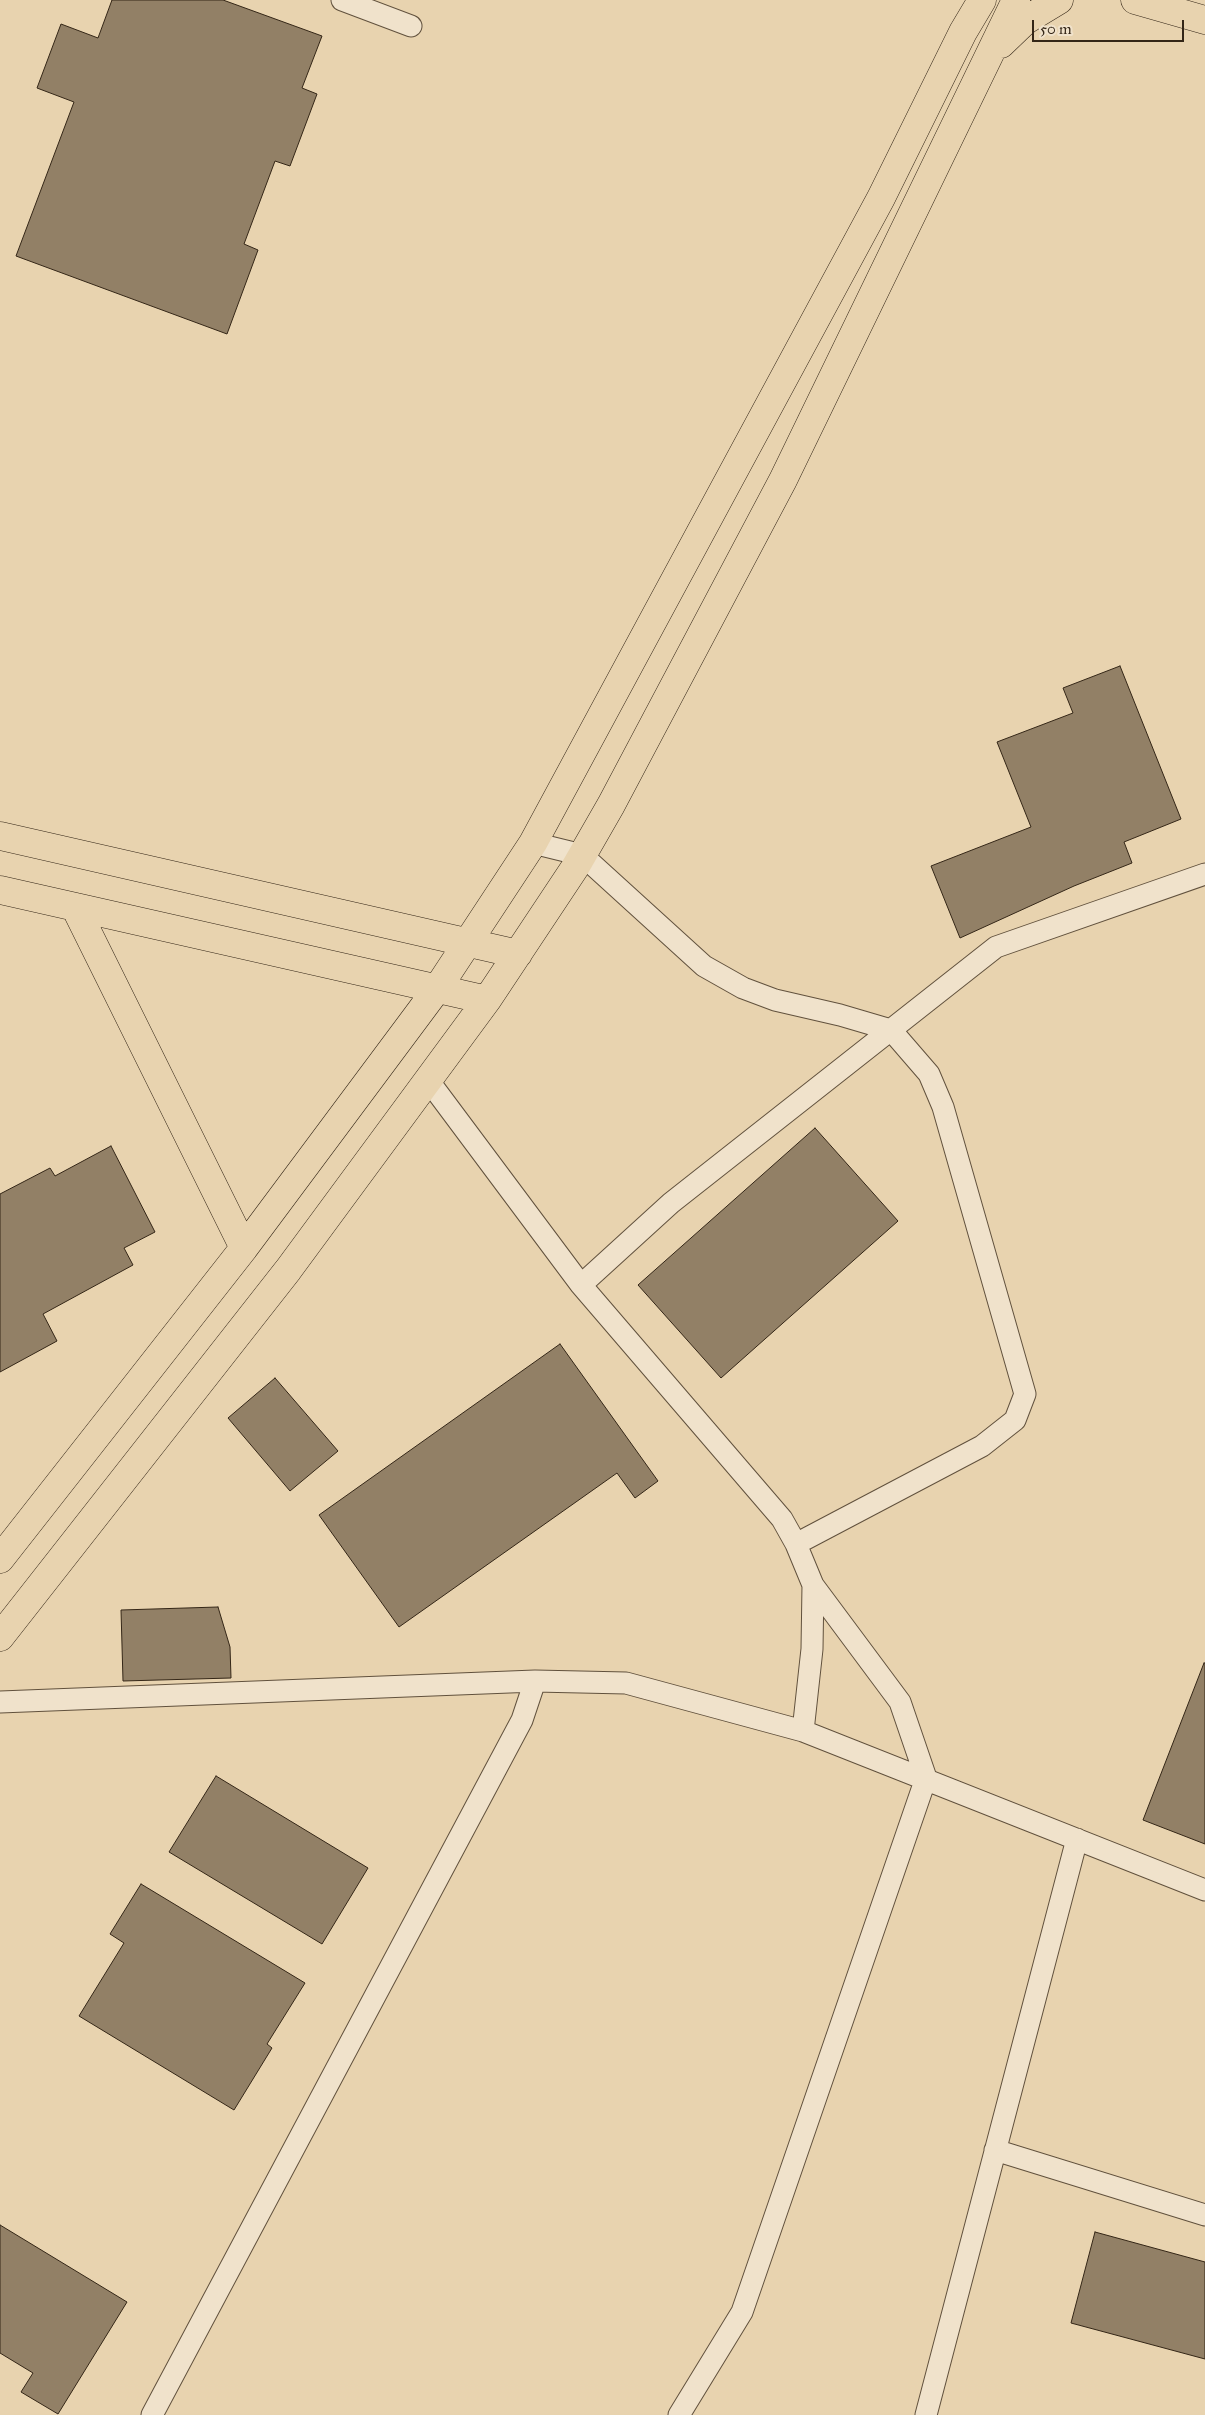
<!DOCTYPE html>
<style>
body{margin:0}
#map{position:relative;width:1205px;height:2415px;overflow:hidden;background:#e8d3af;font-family:"IM FELL Great Primer",serif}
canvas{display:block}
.scale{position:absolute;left:1032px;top:20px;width:152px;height:22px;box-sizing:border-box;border:2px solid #342617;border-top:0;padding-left:6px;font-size:15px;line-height:18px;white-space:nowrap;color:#342617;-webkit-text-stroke:4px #f0e2cb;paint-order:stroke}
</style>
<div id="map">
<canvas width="1205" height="2415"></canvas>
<div class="scale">50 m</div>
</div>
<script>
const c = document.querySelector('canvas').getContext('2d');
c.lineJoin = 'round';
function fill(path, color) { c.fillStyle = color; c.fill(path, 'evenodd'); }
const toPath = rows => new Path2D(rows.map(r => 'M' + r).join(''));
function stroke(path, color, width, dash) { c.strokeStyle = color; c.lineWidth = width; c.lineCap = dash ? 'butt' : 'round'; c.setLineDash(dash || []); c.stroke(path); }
const building = toPath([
 [112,0,223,0,322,36,302,88,317,94,290,166,275,161,244,244,258,250,227,334,16,256,74,102,37,88,61,24,98,38,112,0],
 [1120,666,1181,819,1124,842,1132,863,1074,886,960,938,931,866,1031,827,997,742,1073,713,1063,688,1120,666],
 [815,1128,898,1221,721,1378,638,1285,815,1128],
 [111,1146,155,1232,124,1248,133,1265,43,1314,57,1341,0,1372,0,1194,50,1168,55,1176,111,1146],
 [560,1344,658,1481,635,1498,617,1473,399,1627,319,1515,560,1344],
 [275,1378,338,1451,290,1491,228,1418,275,1378],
 [218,1607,230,1647,231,1678,123,1681,121,1610,218,1607],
 [1204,1663,1205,1663,1205,1844,1143,1820,1204,1663],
 [216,1776,368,1868,322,1944,169,1852,216,1776],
 [141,1884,305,1983,267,2044,272,2048,234,2110,79,2016,124,1943,110,1934,141,1884],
 [0,2225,127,2302,58,2414,21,2392,33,2373,0,2353,0,2225],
 [1095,2232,1205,2262,1205,2359,1071,2323,1095,2232]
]);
const minor = toPath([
 [342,0,411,26],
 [533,843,582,855,704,966,743,988,775,1000,840,1015,891,1030,929,1074,943,1107,1025,1394,1015,1420,982,1446,796,1544],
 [581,1285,671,1203,996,947,1205,874],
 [0,1702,535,1681,626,1683,803,1731,812,1649,813,1585,796,1544,782,1519,581,1285,428,1080],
 [803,1731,1205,1890],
 [995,2150,1205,2215],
 [152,2415,522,1720,535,1681],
 [679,2415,742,2312,926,1778,900,1702,813,1585],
 [926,2415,1077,1839]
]);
const primary = toPath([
 [1135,0,1205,20],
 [1001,44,1026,20,1059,0],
 [0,836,518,954],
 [0,890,487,1000],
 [75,907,244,1248],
 [0,1559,244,1248,437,989,533,843,881,198,963,32,982,0],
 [0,1637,288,1270,487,1000,576,866,611,805,783,480,1016,0]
]);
fill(building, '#928066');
stroke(building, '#342617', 1);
stroke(minor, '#61513d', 23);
stroke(primary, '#342617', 29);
stroke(minor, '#f0e2cb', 21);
stroke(primary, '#e8d3af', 28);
</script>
